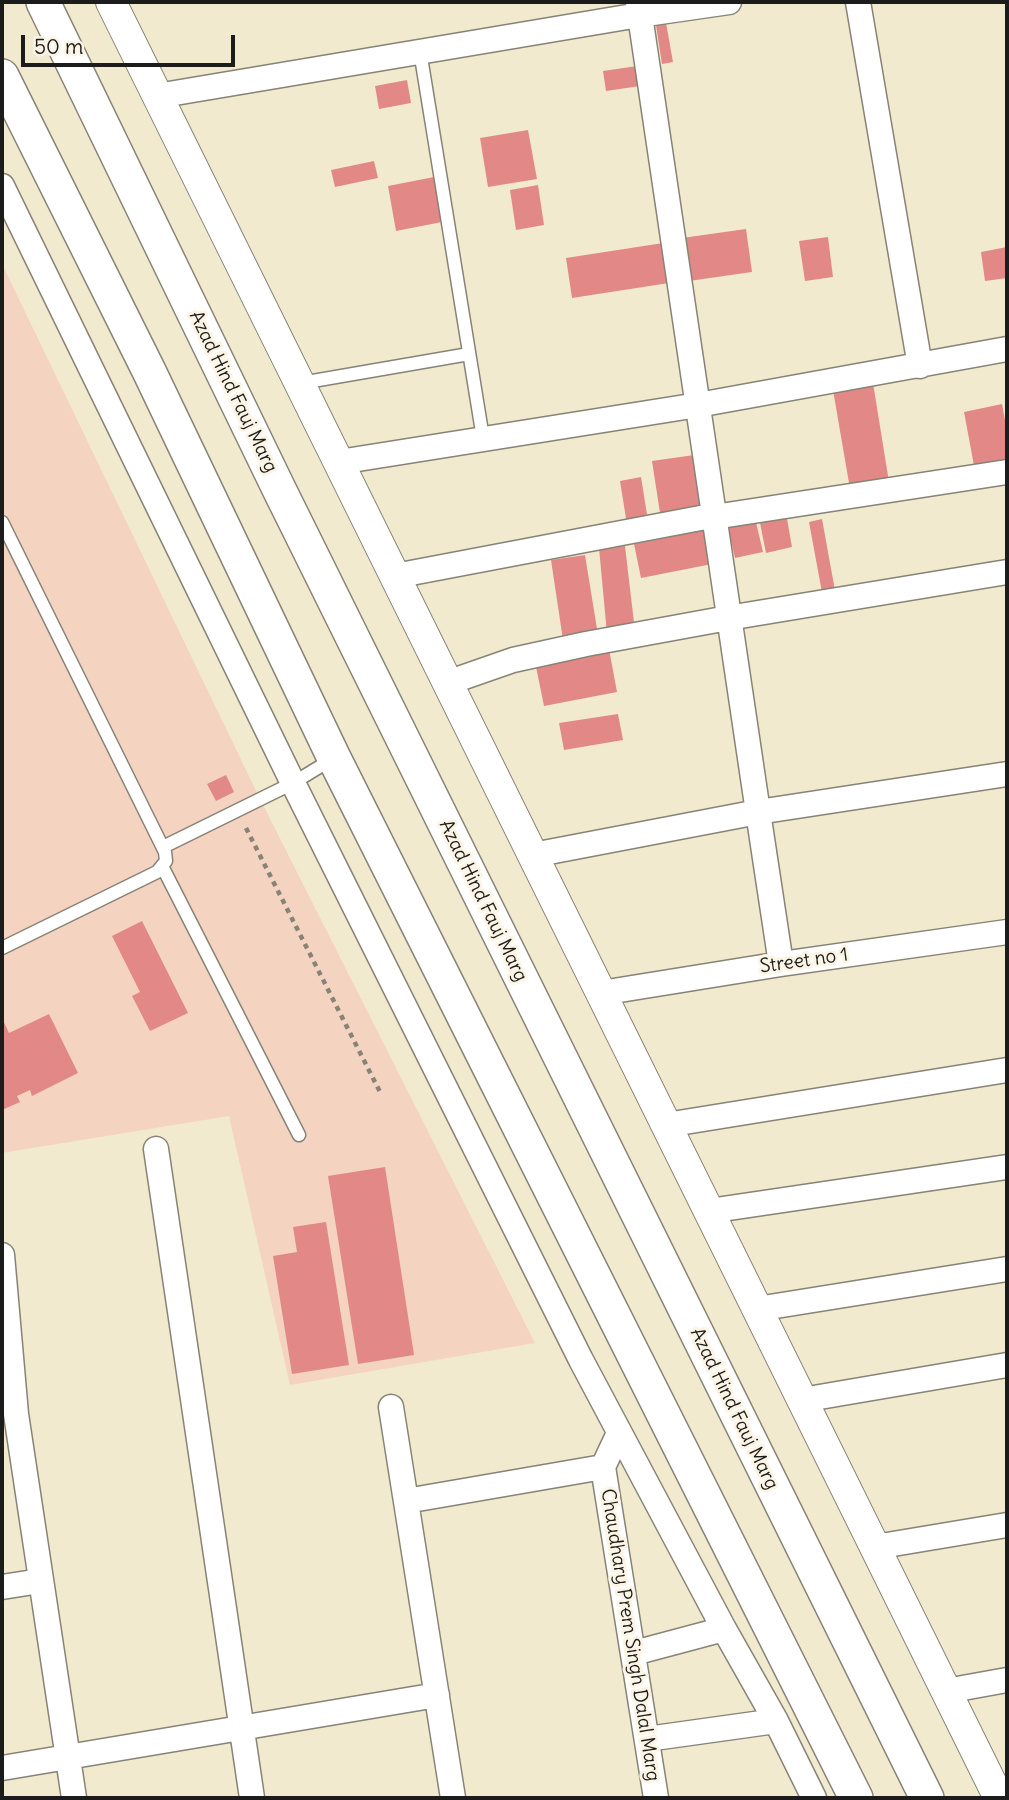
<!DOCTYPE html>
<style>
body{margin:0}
#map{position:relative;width:1009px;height:1800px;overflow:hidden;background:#f2eacf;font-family:Delius,sans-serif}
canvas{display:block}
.frame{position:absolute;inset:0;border:4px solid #1c1c1c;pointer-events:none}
.scale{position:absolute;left:21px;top:35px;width:214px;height:32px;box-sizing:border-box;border:4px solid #1c1c1c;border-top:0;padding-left:9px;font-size:21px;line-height:24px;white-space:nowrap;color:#1c1c1c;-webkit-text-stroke:5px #fcf5e5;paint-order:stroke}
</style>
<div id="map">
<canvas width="1009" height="1800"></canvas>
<div class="frame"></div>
<div class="scale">50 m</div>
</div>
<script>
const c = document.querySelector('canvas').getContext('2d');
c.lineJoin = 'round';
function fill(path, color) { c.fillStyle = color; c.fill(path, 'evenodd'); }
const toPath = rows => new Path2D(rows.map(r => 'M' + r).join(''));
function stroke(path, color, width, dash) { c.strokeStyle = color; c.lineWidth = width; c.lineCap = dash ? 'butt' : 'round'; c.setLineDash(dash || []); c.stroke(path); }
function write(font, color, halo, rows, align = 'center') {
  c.font = font + ' Delius,sans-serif'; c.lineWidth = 6; c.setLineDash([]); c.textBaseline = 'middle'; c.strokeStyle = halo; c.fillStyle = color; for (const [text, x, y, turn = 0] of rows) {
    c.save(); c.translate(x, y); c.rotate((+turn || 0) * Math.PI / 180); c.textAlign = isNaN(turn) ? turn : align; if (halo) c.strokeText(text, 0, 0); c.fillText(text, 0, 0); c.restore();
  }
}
const built = toPath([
 [2,264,260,799,535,1343,290,1385,229,1116,2,1153]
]);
const building = toPath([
 [665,17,673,62,662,64,655,19],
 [637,66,640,86,606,91,603,71],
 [407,80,411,103,379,109,375,86],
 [528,130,537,179,488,187,480,138],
 [374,161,378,178,335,187,331,170],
 [434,177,442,222,396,231,388,186],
 [538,185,544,225,516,230,510,190],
 [746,229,752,272,689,281,682,238],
 [828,237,833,277,805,281,799,241],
 [663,243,669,283,572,298,566,258],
 [1007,247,1007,278,985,281,981,252],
 [873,383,889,482,850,489,833,390],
 [1002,404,1007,431,1007,465,975,471,964,412],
 [701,454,708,505,660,513,652,461],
 [641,477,649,527,628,531,620,481],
 [786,513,792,547,766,553,759,518],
 [755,518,763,552,735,558,727,524],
 [822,519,836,596,823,598,809,522],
 [706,530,712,564,641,578,634,544],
 [625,546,635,631,607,634,599,548],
 [585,555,598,635,563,640,551,560],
 [609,649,617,692,544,706,535,662],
 [618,714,623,740,564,750,559,723],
 [226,775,234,792,216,801,207,784],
 [142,921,188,1013,150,1031,132,996,140,992,112,936],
 [49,1014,78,1073,32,1096,30,1090,17,1096,20,1102,2,1110,2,1018,9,1033],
 [385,1167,414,1355,358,1364,328,1176],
 [326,1222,349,1365,292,1374,273,1256,297,1252,293,1227]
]);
const path = toPath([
 [246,828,380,1092]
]);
const service = toPath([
 [420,51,483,438],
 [301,383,469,354],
 [2,522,165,852,166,861,157,872,2,948],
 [163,847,293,783,334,758],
 [163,868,299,1135]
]);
const minor = toPath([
 [858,2,920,366],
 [157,96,639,15,729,2],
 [2,186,293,783,581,1360,724,1629,776,1721,814,1798],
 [339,462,698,405,1007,349],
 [395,576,711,516,714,517,1007,472],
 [447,683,513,660,586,644,728,618,1007,572],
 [533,855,758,812,638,2],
 [781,964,758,812,1007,774],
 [601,993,781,964,1007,932],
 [666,1125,1007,1070],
 [156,1149,252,1798],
 [709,1211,1007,1167],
 [2,1255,16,1414,74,1798],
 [757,1309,1007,1269],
 [802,1400,1007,1365],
 [391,1407,453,1798],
 [619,1433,603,1467,656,1798],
 [406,1501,603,1467],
 [875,1547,1007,1525],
 [2,1587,40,1581],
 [634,1653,724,1629],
 [946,1691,1007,1680],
 [647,1739,776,1721],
 [2,1768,437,1695]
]);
const tertiary = toPath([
 [111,2,999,1798]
]);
const secondary = toPath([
 [43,2,279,489,927,1798],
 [2,76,149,371,334,758,856,1798]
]);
const streetNames = [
 ["Azad Hind Fauj Marg",233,392,64],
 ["Azad Hind Fauj Marg",483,901,64],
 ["Street no 1",804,961,-8],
 ["Azad Hind Fauj Marg",734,1409,64],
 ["Chaudhary Prem Singh Dalal Marg",630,1635,81]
];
fill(built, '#f4d3c0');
fill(building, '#e28988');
stroke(service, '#878376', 15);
stroke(minor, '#878376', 27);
stroke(tertiary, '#878376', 32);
stroke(secondary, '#878376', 36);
stroke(path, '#878376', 4.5, [5, 5]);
stroke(service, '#fff', 12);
stroke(minor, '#fff', 24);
stroke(tertiary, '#fff', 30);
stroke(secondary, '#fff', 33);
write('19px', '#1c1c1c', '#fcf5e5', streetNames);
</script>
